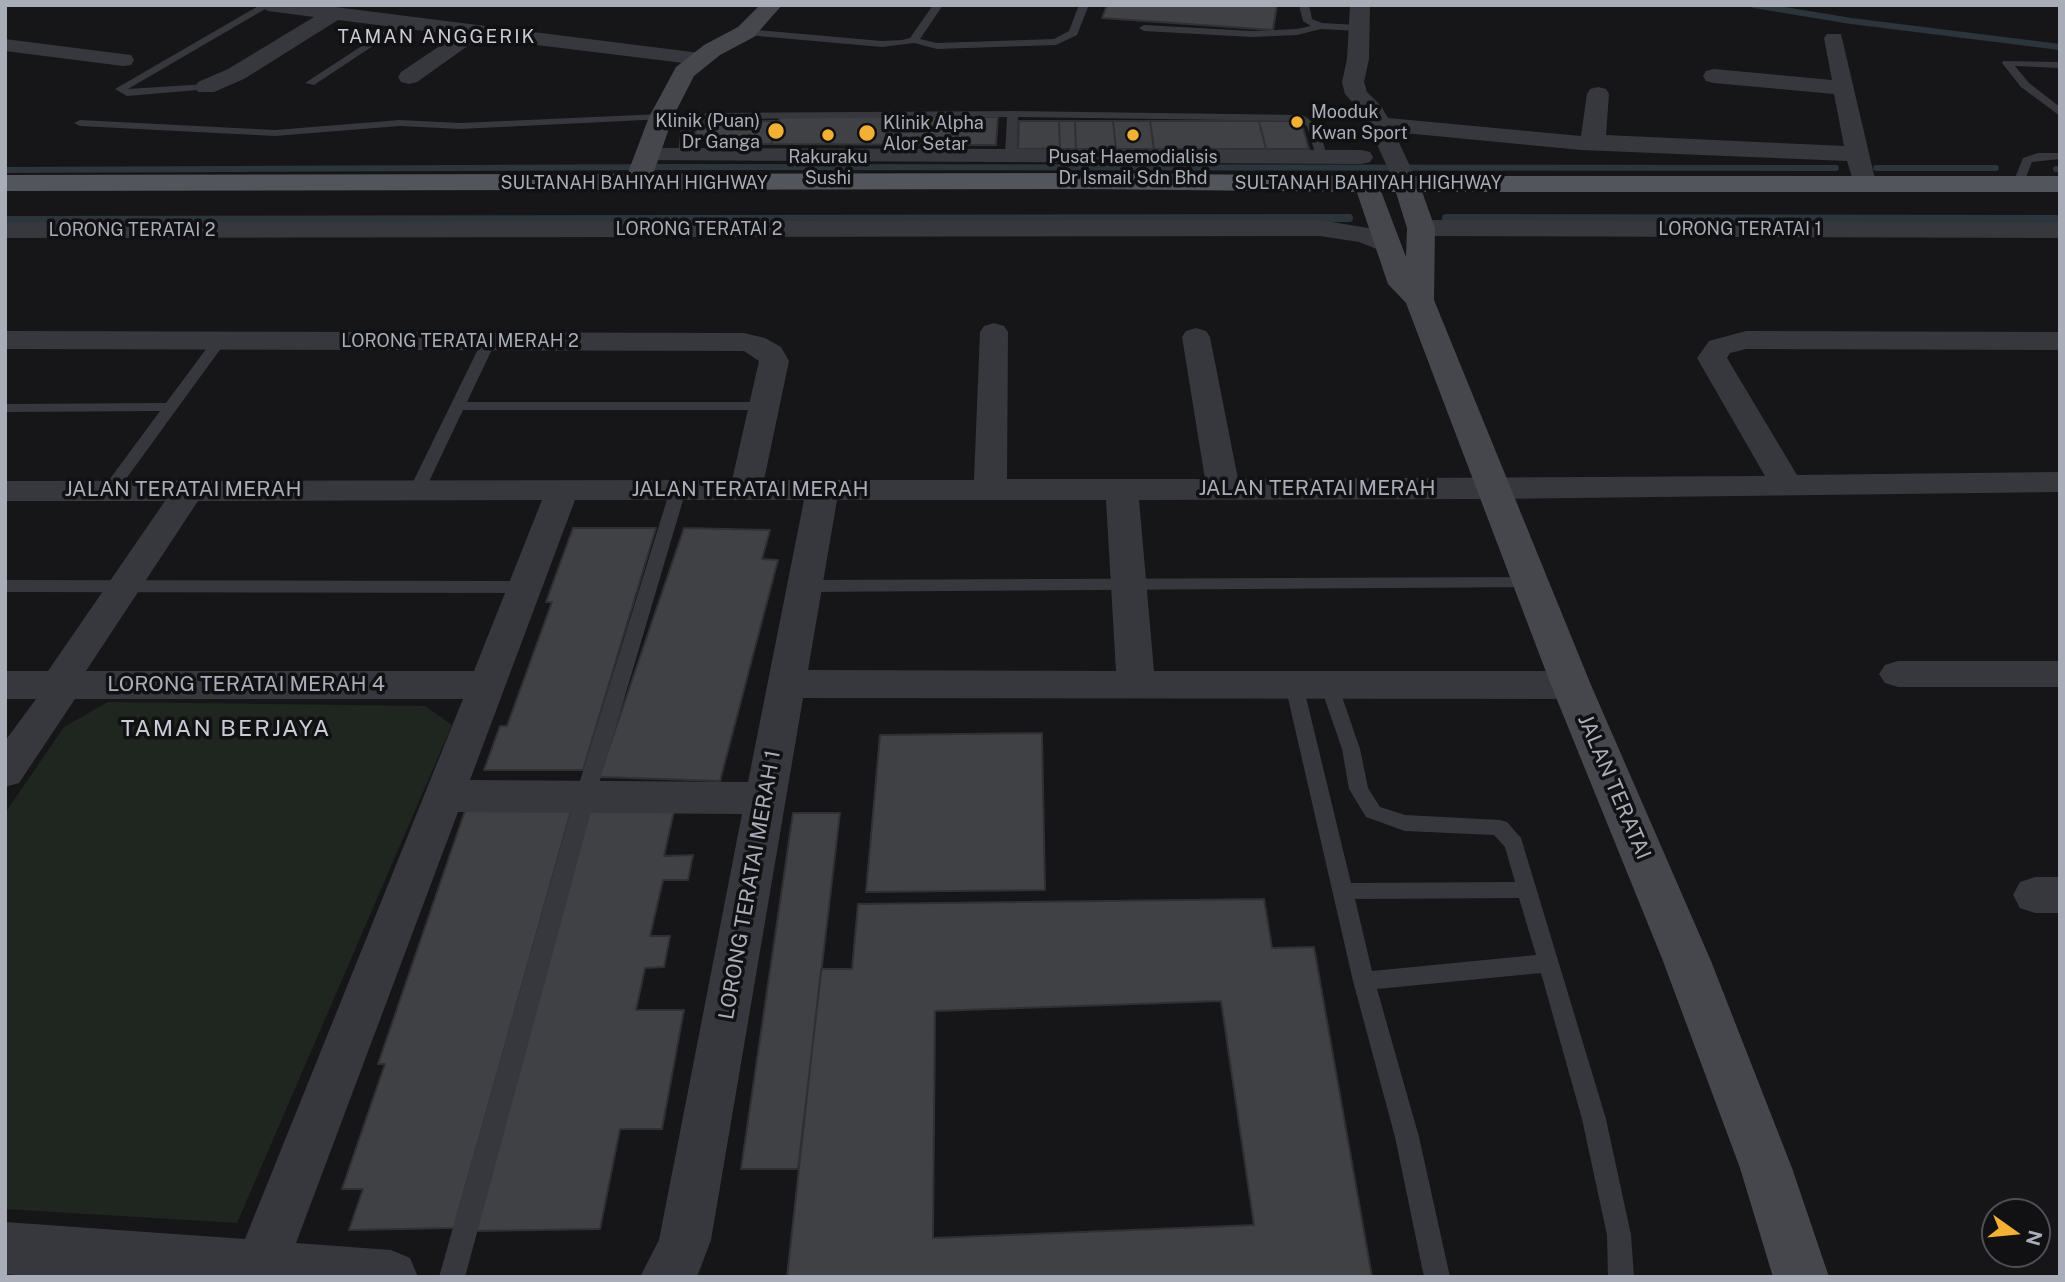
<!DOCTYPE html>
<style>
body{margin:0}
#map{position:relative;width:2065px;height:1282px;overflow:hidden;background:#161618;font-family:"Public Sans",sans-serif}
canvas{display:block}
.frame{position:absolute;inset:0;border:7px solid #a8adb8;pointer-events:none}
.north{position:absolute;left:1981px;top:1198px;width:70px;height:70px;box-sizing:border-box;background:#111113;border:2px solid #4d4f55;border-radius:50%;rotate:105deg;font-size:19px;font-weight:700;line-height:28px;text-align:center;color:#a8adb8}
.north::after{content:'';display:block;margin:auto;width:24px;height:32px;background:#f2b134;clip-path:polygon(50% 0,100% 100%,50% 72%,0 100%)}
</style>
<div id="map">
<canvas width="2065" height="1282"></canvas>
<div class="frame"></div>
<div class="north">N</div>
</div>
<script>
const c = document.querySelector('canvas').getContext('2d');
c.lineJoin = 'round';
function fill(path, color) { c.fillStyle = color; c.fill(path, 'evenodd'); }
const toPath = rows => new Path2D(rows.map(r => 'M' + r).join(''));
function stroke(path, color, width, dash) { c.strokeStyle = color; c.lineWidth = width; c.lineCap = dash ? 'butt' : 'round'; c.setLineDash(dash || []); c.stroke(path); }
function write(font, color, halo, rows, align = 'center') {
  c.font = font + ' "Public Sans",sans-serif'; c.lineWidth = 7; c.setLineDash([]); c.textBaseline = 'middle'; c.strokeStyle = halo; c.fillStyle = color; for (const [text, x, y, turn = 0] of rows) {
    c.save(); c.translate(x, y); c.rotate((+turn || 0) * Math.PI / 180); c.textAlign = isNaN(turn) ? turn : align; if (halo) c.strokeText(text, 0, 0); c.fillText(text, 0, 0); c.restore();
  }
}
const green = toPath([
 [108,702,425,706,452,725,237,1223,5,1209,5,813,64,727]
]);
const streamFar1 = toPath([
 [1754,5,1851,21,2060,47],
 [1876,168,1996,168],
 [2056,169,2060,169],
 [5,170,676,167,1836,168]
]);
const stream = toPath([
 [1446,218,2060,219],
 [5,220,1349,218]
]);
const building = toPath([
 [1107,5,1277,5,1273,30,1102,18,1107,5],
 [780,116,960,117,957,145,771,144,780,116],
 [960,117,998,117,996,145,957,145,960,117],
 [700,121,778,121,771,144,708,144,693,138,700,121],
 [1019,121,1059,121,1060,149,1018,149,1019,121],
 [1059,121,1075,121,1076,149,1060,149,1059,121],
 [1075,121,1113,121,1116,149,1076,149,1075,121],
 [1113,121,1150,121,1154,149,1116,149,1113,121],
 [1150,121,1259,121,1266,149,1154,149,1150,121],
 [1259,121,1301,121,1309,149,1266,149,1259,121],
 [573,528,656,528,583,770,484,770,500,726,507,726,552,602,546,602,573,528],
 [684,528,770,530,762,559,778,560,720,781,599,777,684,528],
 [1042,733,1045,890,866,892,880,735,1042,733],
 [676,802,664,856,693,855,688,880,663,880,650,936,670,936,664,967,645,968,636,1010,684,1010,662,1129,620,1129,600,1229,475,1231,591,803,676,802],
 [573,804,454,1228,349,1230,363,1189,342,1189,385,1064,378,1064,467,805,573,804],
 [793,813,840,813,798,1169,741,1169,793,813],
 [1264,899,1272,948,1314,947,1372,1277,787,1277,821,969,852,969,858,904,1264,899],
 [1221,1001,1254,1225,933,1238,935,1011,1221,1001]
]);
const lane = toPath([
 [260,5,272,5,128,89,206,84,211,87,210,89,127,96,115,89,260,5],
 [933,5,943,5,920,39,937,43,1054,39,1069,31,1079,5,1088,7,1077,35,1056,45,937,49,914,43,882,47,746,35,741,32,746,29,882,41,902,40,910,38,933,5],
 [1299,5,1309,5,1312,19,1322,23,1358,25,1363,28,1358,31,1321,29,1297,35,1252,37,1144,31,1139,28,1144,25,1252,31,1297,29,1311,26,1303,21,1299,5],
 [403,19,408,22,406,24,314,85,305,83,403,19],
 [2003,61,2060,62,2060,68,2015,66,2029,83,2060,107,2060,116,2021,87,2002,63,2003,61],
 [1013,111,1302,115,1318,124,1327,157,1317,159,1307,126,1300,121,1018,117,1017,155,1011,158,1005,155,1007,117,708,119,692,127,688,157,678,155,681,125,706,113,1013,111],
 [661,114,665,115,665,119,460,129,400,126,275,136,80,126,74,123,80,120,275,130,400,120,460,123,661,114],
 [2038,153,2060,153,2060,159,2032,162,2023,185,2015,185,2013,183,2023,158,2038,153],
 [220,336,227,340,115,494,103,494,101,491,160,411,5,412,5,404,166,403,215,337,220,336],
 [489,337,496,341,467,402,764,402,771,406,764,410,463,410,425,490,417,495,411,493,409,490,482,341,489,337],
 [678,485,686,490,595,797,465,1277,439,1277,575,797,670,490,678,485],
 [1531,577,1539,583,1537,587,804,592,796,586,804,580,1531,577],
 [5,580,525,581,533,587,525,593,5,592,5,580],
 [1294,679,1300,680,1303,685,1351,883,1515,882,1505,847,1494,835,1405,831,1366,817,1349,789,1342,749,1320,685,1323,680,1329,679,1335,680,1338,685,1360,749,1368,788,1380,807,1405,815,1500,820,1507,822,1521,838,1606,1119,1631,1235,1634,1277,1608,1277,1607,1235,1582,1119,1541,973,1377,989,1419,1137,1450,1277,1424,1277,1395,1137,1353,981,1285,685,1288,680,1294,679],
 [1519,898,1536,955,1372,971,1355,899,1519,898]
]);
const street = toPath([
 [258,5,335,7,700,53,708,54,711,59,708,64,700,65,479,38,417,82,409,84,401,82,398,77,401,72,456,35,338,20,244,79,214,92,198,92,195,87,198,82,228,69,314,17,268,11,258,5],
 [1350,5,1370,5,1369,59,1364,82,1367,92,1381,106,1388,118,1581,136,1587,94,1590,89,1598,87,1606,89,1609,94,1606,135,1844,146,1834,94,1714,83,1706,81,1703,76,1706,71,1714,69,1832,80,1824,38,1827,34,1841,34,1875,179,1872,184,1863,186,1854,184,1847,161,1581,150,1394,132,1418,183,1415,188,1406,190,1397,188,1363,114,1345,94,1342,82,1347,59,1350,5],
 [5,39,123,54,131,55,134,60,131,65,123,66,5,51,5,39],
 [648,148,1361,150,1370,152,1373,157,1370,162,1361,164,640,160,636,155,640,150,648,148],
 [1320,220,1374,229,1398,240,1402,246,1398,252,1389,254,1359,242,1320,236,5,238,5,222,1320,220],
 [1421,220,2060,222,2060,238,1421,236,1412,233,1408,228,1412,223,1421,220],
 [994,323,1004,326,1008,332,1007,479,1205,479,1182,337,1186,331,1196,328,1206,331,1210,337,1238,479,1765,476,1697,358,1709,341,1746,331,2060,332,2060,350,1746,349,1730,353,1727,358,1797,475,2060,472,2060,492,1494,499,1139,500,1154,671,1571,671,1584,675,1590,685,1584,695,1571,699,803,698,711,1240,697,1277,640,1277,659,1240,742,814,458,812,296,1243,391,1250,410,1258,418,1277,38,1277,5,1274,5,1222,245,1239,463,699,75,699,19,783,5,787,5,741,36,699,5,699,5,671,48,671,165,501,5,501,5,481,732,480,759,361,744,351,5,349,5,331,744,333,765,338,781,347,789,361,764,480,974,480,980,332,984,326,994,323],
 [542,500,474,671,86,671,198,501,542,500],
 [575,500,804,500,748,782,470,780,575,500],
 [837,500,1106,500,1116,671,808,670,837,500],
 [1898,661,2060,661,2060,687,1898,687,1885,683,1879,674,1885,665,1898,661],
 [2035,877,2060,877,2060,913,2035,913,2020,908,2013,895,2020,882,2035,877]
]);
const secondary = toPath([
 [760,5,782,5,754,37,720,55,694,76,673,117,650,183,646,188,637,191,628,188,624,183,649,117,676,67,704,45,738,27,760,5],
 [1406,175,1415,178,1419,183,1435,228,1434,300,1591,685,1711,961,1792,1168,1829,1277,1773,1277,1740,1168,1663,961,1551,685,1406,303,1388,284,1354,184,1358,178,1367,176,1376,178,1406,257,1407,228,1393,183,1397,178,1406,175]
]);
const primary = toPath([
 [1086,173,1367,176,2060,176,2060,192,1367,192,1086,189,5,191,5,175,1086,173]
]);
const markers = [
 [1297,122,7,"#f2b134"],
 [776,131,9,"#f2b134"],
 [867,133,9,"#f2b134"],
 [828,135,7,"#f2b134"],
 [1133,135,7,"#f2b134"]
];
const farPoinames = [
 ["Mooduk",1311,112],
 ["Kwan Sport",1311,133],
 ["Klinik (Puan)",760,121,"right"],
 ["Dr Ganga",760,142,"right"],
 ["Klinik Alpha",883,123],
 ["Alor Setar",883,144],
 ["Rakuraku",828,157,"center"],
 ["Sushi",828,178,"center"],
 ["Pusat Haemodialisis",1133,157,"center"],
 ["Dr Ismail Sdn Bhd",1133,178,"center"]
];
const farStreetnames = [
 ["SULTANAH BAHIYAH HIGHWAY",634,183],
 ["SULTANAH BAHIYAH HIGHWAY",1368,183],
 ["LORONG TERATAI 2",699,229],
 ["LORONG TERATAI 1",1740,229],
 ["LORONG TERATAI 2",132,230],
 ["LORONG TERATAI MERAH 2",460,341]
];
const farNeighbourhoodnames = [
 ["TAMAN ANGGERIK",437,37]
];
const streetNames = [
 ["JALAN TERATAI MERAH",1317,489],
 ["JALAN TERATAI MERAH",183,490],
 ["JALAN TERATAI MERAH",750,490],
 ["LORONG TERATAI MERAH 4",246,685],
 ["JALAN TERATAI",1614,787,67],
 ["LORONG TERATAI MERAH 1",750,885,-80]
];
const neighbourhoodNames = [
 ["TAMAN BERJAYA",226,729]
];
fill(green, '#1e261f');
stroke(streamFar1, '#2c353c', 6);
stroke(stream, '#2c353c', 8);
fill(building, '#404145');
stroke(building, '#303034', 2);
fill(lane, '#37383d');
fill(street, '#37383d');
fill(secondary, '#45474d');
fill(primary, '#53555c');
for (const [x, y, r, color] of markers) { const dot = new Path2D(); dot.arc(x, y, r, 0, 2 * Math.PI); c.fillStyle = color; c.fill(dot); stroke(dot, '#111113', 2.5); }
write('18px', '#a8adb8', '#111113', farPoinames, 'left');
write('18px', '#a8adb8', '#111113', farStreetnames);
c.letterSpacing = '2px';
write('19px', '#c9ccd4', '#111113', farNeighbourhoodnames);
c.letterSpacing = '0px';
write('21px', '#a8adb8', '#111113', streetNames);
c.letterSpacing = '2px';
write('23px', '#c9ccd4', '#111113', neighbourhoodNames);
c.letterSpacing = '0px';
</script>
